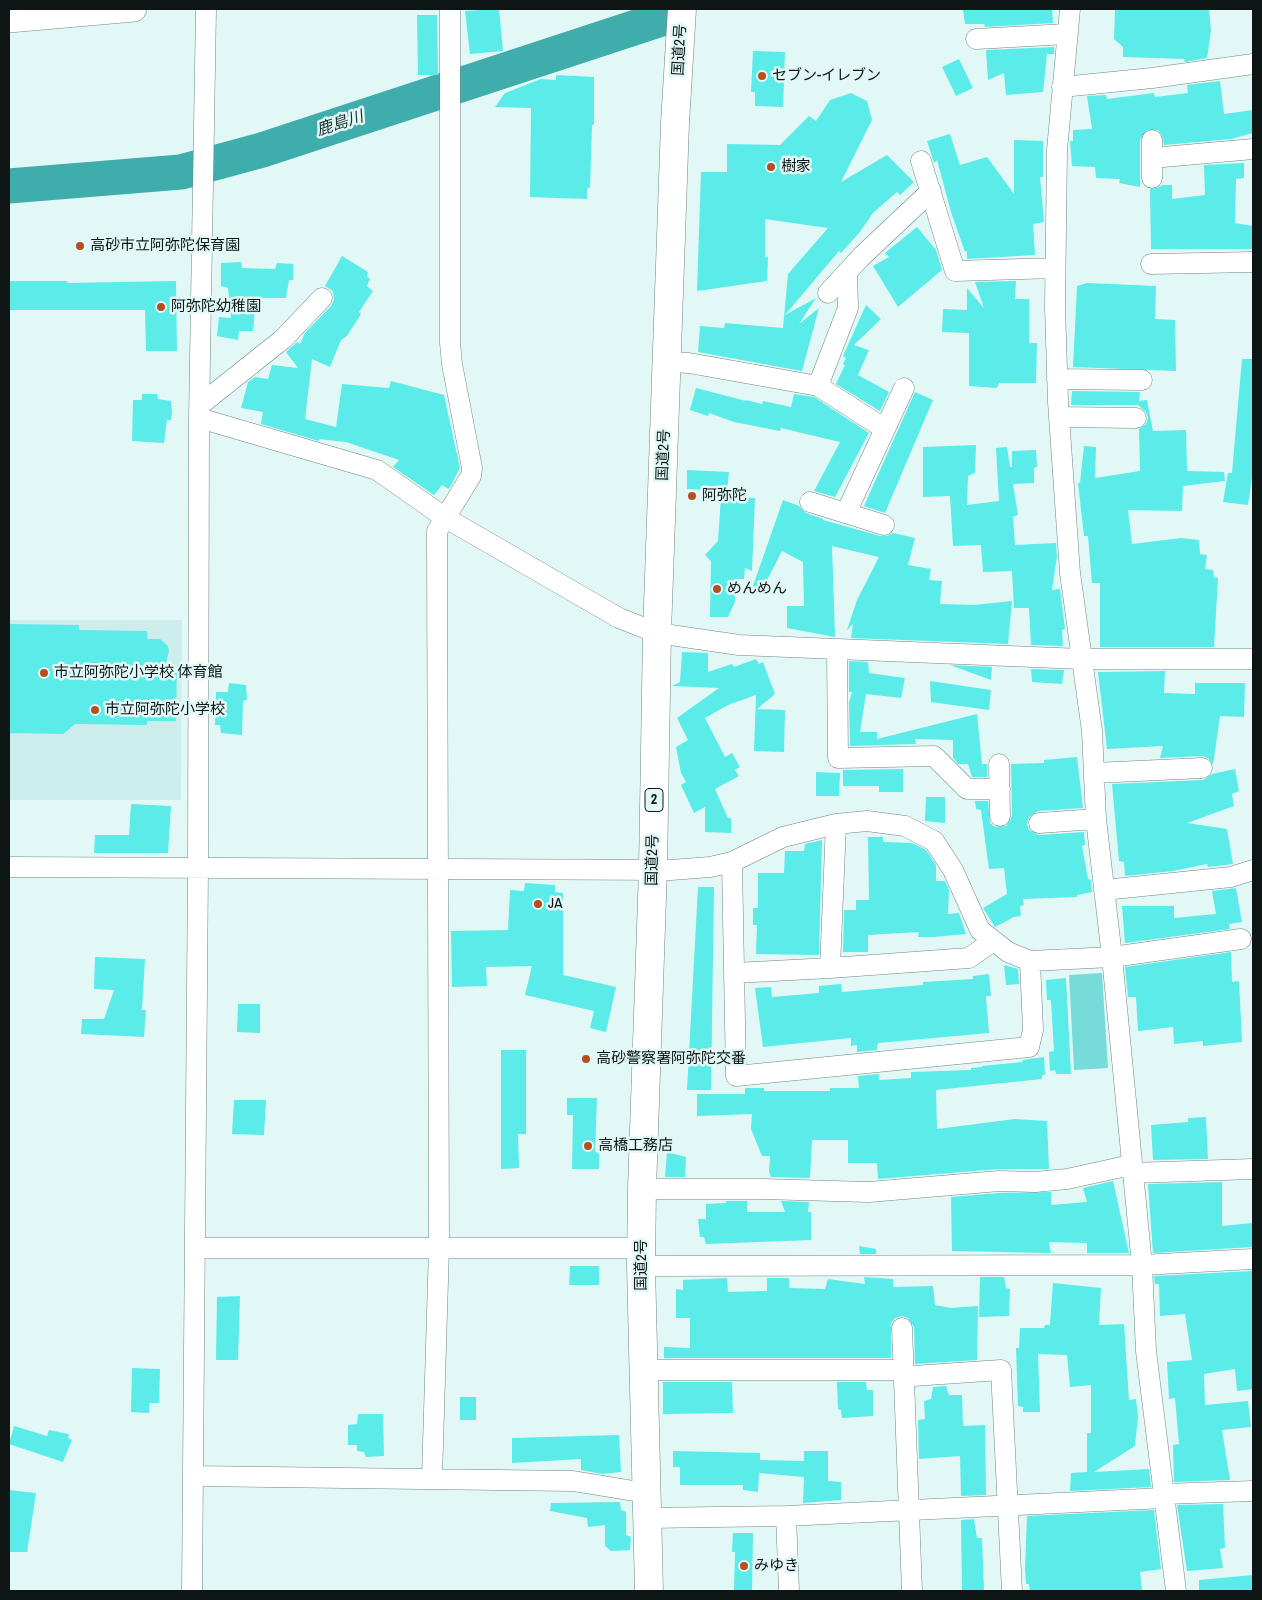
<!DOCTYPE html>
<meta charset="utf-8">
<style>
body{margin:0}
#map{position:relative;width:1262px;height:1600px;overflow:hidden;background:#e1f8f7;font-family:"Archivo Narrow",sans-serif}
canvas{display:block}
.frame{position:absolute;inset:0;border:10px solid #0d1515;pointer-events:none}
</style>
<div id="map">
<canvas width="1262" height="1600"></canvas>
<div class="frame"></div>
</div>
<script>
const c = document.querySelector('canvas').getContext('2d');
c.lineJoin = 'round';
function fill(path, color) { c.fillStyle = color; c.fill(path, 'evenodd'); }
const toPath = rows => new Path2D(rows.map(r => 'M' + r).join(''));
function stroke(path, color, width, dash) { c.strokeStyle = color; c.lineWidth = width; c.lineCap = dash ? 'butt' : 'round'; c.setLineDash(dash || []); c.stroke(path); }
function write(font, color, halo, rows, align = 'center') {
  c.font = font + ' "Archivo Narrow","Noto Sans JP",sans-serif'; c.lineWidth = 5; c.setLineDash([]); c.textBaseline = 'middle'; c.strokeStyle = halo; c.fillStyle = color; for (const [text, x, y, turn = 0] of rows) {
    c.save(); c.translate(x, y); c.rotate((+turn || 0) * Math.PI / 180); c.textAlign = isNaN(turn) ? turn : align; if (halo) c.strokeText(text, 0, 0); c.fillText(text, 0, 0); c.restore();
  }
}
const built = toPath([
 [9,620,182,620,181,800,9,800]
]);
const green = toPath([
 [1102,973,1108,1068,1074,1070,1069,975]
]);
const river = toPath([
 [9,186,181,172,262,150,661,19]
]);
const building = toPath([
 [499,9,503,51,470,54,465,11],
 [963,9,1052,9,1053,23,985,27,984,24,965,24],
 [1115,9,1209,9,1211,31,1207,58,1185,62,1184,59,1123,57,1123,47,1114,39],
 [417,15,437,15,438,75,418,75],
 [1054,47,1054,54,1047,54,1043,92,1006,95,1004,73,988,80,986,50],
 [753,51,785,52,783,107,755,106,755,92,751,92],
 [959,59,973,88,956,96,942,67],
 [556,75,594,77,594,125,592,125,590,188,587,188,587,199,530,197,531,108,495,107,505,93,541,79,556,80],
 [1220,81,1224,114,1253,110,1253,133,1231,139,1164,145,1162,135,1158,130,1147,130,1140,140,1140,187,1119,183,1120,179,1096,178,1095,167,1072,166,1070,141,1073,141,1073,130,1092,129,1087,96,1106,95,1107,99,1154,93,1155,97,1188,93,1187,85],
 [851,93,867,101,872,120,841,182,887,155,914,182,900,195,897,192,873,213,860,232,841,253,839,251,785,315,816,298,799,324,819,308,802,371,698,352,700,326,724,328,725,323,783,328,788,274,828,228,765,219,765,257,768,257,767,281,697,291,701,172,727,172,727,144,780,145,809,116,816,121,830,100],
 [950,134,960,165,987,157,1014,194,1014,140,1043,141,1043,177,1040,177,1044,222,1033,224,1035,255,967,259,967,251,965,252,951,212,937,160,934,163,927,141],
 [1244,163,1244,178,1236,179,1235,223,1253,226,1253,249,1151,249,1150,189,1157,188,1162,185,1172,185,1172,199,1205,195,1204,165],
 [917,227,936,250,942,270,898,307,873,266,889,257,885,253],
 [342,256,368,272,367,276,370,279,367,286,373,291,359,312,361,314,347,336,341,340,330,367,312,359,305,419,336,427,342,384,389,388,391,381,444,395,460,468,449,489,442,485,434,495,393,467,399,460,346,442,319,439,319,441,261,424,263,412,241,408,248,382,255,377,268,379,272,365,298,368,286,352,297,342,300,344,305,333,331,306,334,300,333,291,325,286],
 [241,262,242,268,275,269,277,263,293,264,293,280,289,280,286,298,256,298,253,331,239,331,238,340,217,336,219,317,231,318,228,288,221,286,221,263],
 [9,281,67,281,67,283,176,281,177,351,146,351,145,310,9,310],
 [1016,281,1015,299,1029,299,1029,343,1037,343,1036,383,999,383,997,388,969,386,969,333,942,332,943,309,967,310,967,288,984,308,975,282],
 [1087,283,1156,286,1155,319,1175,320,1176,371,1073,367,1077,286],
 [866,305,881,319,854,345,869,350,858,375,889,392,880,411,836,384,845,365,843,364,846,358,843,356],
 [1242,359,1253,359,1253,471,1248,505,1223,502,1228,473,1232,473],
 [696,388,746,401,746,400,762,404,763,401,791,407,794,394,814,397,869,433,835,497,814,491,840,442,781,428,780,431,734,422,709,413,708,416,690,410],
 [1072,391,1140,392,1139,401,1147,400,1153,431,1186,430,1187,471,1224,472,1225,481,1183,486,1182,511,1128,510,1132,544,1181,538,1199,540,1200,554,1207,555,1205,569,1213,570,1214,577,1218,578,1214,647,1100,647,1100,583,1092,583,1088,536,1084,536,1078,483,1080,483,1084,446,1096,447,1095,478,1140,471,1139,429,1146,424,1148,418,1146,412,1138,405,1071,405],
 [915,392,933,400,885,513,864,506],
 [142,394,157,394,158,399,171,401,172,411,171,420,167,420,164,443,132,441,133,400,142,400],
 [976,445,975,473,968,476,967,505,999,501,996,448,1007,447,1010,467,1012,467,1012,451,1036,450,1037,467,1034,468,1034,483,1013,484,1018,515,1013,517,1015,545,1056,543,1057,556,1052,590,1060,589,1065,629,1062,630,1063,646,1031,645,1029,608,1014,608,1012,571,983,572,981,545,953,546,950,496,923,497,923,447],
 [687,470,729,472,727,491,687,489],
 [721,496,755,498,752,571,745,568,744,579,736,579,735,602,728,617,710,617,711,561,705,555,718,541],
 [783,500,799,506,806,513,823,519,823,520,880,536,887,536,893,533,915,538,908,565,931,569,929,580,942,581,940,604,974,605,1012,601,1008,644,851,638,853,624,847,630,857,600,879,557,832,546,835,637,787,628,787,606,804,606,803,562,782,551,762,590,753,586],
 [9,624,79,625,79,630,147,631,147,639,160,639,168,646,169,651,165,667,177,667,176,721,147,721,147,725,75,724,63,734,9,733],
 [682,652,708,653,708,672,732,664,734,667,756,659,759,664,763,662,775,694,757,709,785,710,784,752,754,751,756,695,728,705,705,718,725,757,732,753,740,767,735,770,739,776,715,789,728,818,731,818,731,833,705,832,705,807,694,813,681,785,686,782,681,773,676,747,688,740,677,718,719,688,672,686,680,682],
 [849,661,868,662,869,673,905,678,901,698,866,694,860,732,877,732,877,739,977,714,982,764,987,764,987,777,972,777,968,764,977,764,958,764,953,758,953,740,915,739,916,744,850,746,849,703,852,692,849,692],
 [950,665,992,667,991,680],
 [1031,669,1064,670,1062,684,1032,682],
 [1165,671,1164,693,1195,694,1195,683,1245,683,1244,717,1220,716,1213,765,1208,758,1202,756,1160,758,1163,746,1107,749,1098,672],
 [930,681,991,690,989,710,931,702],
 [229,683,246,685,247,700,243,701,242,735,221,733,220,725,215,725,216,692,228,692],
 [1077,757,1083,808,1038,811,1029,817,1027,824,1029,830,1039,835,1084,832,1085,845,1082,846,1088,879,1091,880,1092,892,1077,895,1077,897,1023,899,1024,905,1020,906,1021,916,1014,917,995,927,983,908,1007,894,1004,868,989,869,981,810,976,809,975,801,988,801,990,823,995,827,1006,826,1012,816,1011,764,1044,763,1044,760],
 [903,769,903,792,879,792,879,786,843,786,843,770],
 [1235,769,1239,791,1232,794,1234,806,1187,823,1227,829,1233,864,1208,867,1207,864,1173,871,1125,876,1124,862,1119,861,1112,784,1203,780,1212,774],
 [816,772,840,773,839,796,816,796],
 [926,797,945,797,945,823,925,821],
 [131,804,171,806,168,853,94,853,95,835,129,835],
 [868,837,883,837,883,842,912,843,926,850,936,865,936,881,945,881,949,890,948,914,959,913,966,934,934,937,918,937,919,932,868,935,868,952,843,952,844,910,856,910,856,900,869,900],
 [822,840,819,955,756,954,757,925,753,925,753,908,758,908,758,873,784,873,785,851,804,851,805,844],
 [525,883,555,885,555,892,563,893,563,975,616,987,606,1032,590,1028,594,1011,525,995,532,966,486,967,487,986,452,987,451,931,508,930,510,890,524,891],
 [698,887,714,887,711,1090,687,1090],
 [1236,888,1242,922,1229,924,1230,929,1125,943,1122,906,1174,906,1174,918,1216,914,1212,891],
 [1231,952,1232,982,1239,981,1242,1042,1203,1046,1203,1041,1174,1044,1173,1027,1138,1031,1136,997,1128,997,1125,967],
 [95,957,145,959,142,1010,146,1010,144,1037,81,1034,82,1019,104,1019,114,990,94,989],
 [1004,965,1018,969,1019,984,1006,985],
 [989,974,991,996,986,996,989,1033,878,1043,877,1050,857,1052,857,1045,851,1046,851,1038,763,1047,755,988,771,987,772,997,819,993,819,986,841,984,842,992,923,985,923,982,973,979,973,976],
 [1066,978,1071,1074,1056,1074,1055,1070,1050,1071,1049,1052,1054,1051,1051,1000,1047,1000,1046,980],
 [238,1004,260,1004,260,1033,237,1032],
 [501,1050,526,1050,526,1134,518,1134,519,1168,501,1169],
 [1044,1057,1045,1075,1042,1075,1042,1079,936,1090,937,1129,1015,1119,1047,1121,1049,1169,998,1169,878,1179,877,1163,848,1163,848,1140,812,1140,810,1178,771,1177,769,1172,770,1156,762,1156,751,1129,752,1114,697,1116,697,1094,745,1094,745,1088,764,1088,764,1091,830,1091,830,1088,859,1088,858,1076,879,1074,879,1080,911,1078,911,1072,971,1070,971,1068,982,1067,982,1066,1023,1062,1022,1060],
 [567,1098,597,1098,595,1152,599,1153,599,1169,572,1169,573,1115,567,1115],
 [234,1100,266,1100,264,1135,232,1134],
 [1206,1117,1208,1159,1153,1160,1151,1125,1188,1122,1188,1118],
 [667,1152,686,1157,685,1177,665,1177],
 [1113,1181,1129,1253,1087,1253,1087,1243,1049,1242,1051,1253,952,1251,951,1197,999,1193,1051,1192,1051,1205,1087,1202,1083,1188],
 [1222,1182,1222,1226,1253,1223,1253,1247,1153,1253,1148,1184],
 [726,1201,747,1201,747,1212,785,1212,781,1201,809,1202,808,1212,811,1212,811,1240,706,1244,704,1237,700,1237,698,1219,706,1219,706,1204,726,1203],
 [859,1246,876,1249,876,1254,860,1254],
 [570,1266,599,1266,599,1285,569,1285],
 [1253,1271,1253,1389,1237,1391,1235,1369,1204,1374,1205,1405,1248,1401,1251,1427,1222,1430,1230,1480,1174,1482,1173,1445,1179,1444,1175,1398,1169,1399,1167,1362,1192,1360,1185,1314,1160,1316,1159,1284,1155,1284,1154,1276],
 [864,1277,893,1279,893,1287,933,1286,935,1305,951,1308,978,1306,977,1360,915,1364,914,1327,908,1318,902,1316,895,1318,891,1323,891,1358,664,1358,664,1347,690,1348,690,1318,676,1318,676,1289,683,1290,683,1280,727,1278,728,1292,767,1291,767,1278,789,1278,789,1288,825,1289,828,1279,865,1284],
 [980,1277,1004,1277,1006,1288,1010,1289,1009,1316,979,1317],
 [1053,1283,1101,1288,1099,1325,1124,1324,1129,1400,1136,1399,1138,1417,1135,1446,1094,1472,1149,1469,1151,1487,1070,1491,1071,1473,1087,1472,1087,1433,1091,1433,1091,1385,1070,1387,1067,1355,1038,1354,1040,1412,1023,1412,1023,1407,1018,1406,1016,1348,1019,1348,1020,1328,1044,1328,1045,1325,1050,1325],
 [240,1296,238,1360,216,1360,217,1297],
 [132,1368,160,1369,159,1403,149,1403,149,1413,131,1412],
 [663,1382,732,1382,733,1413,663,1414],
 [837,1382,866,1382,867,1390,873,1390,873,1416,842,1418,841,1410,838,1409],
 [946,1386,949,1395,962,1395,963,1426,985,1425,986,1495,961,1496,960,1456,919,1459,918,1420,925,1419,924,1401,931,1399,933,1387],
 [460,1397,476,1397,476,1420,460,1420],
 [358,1414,383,1414,384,1456,366,1457,364,1452,357,1451,357,1445,348,1445,348,1425,357,1424],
 [14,1426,47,1436,49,1430,69,1434,68,1438,72,1440,63,1462,9,1444],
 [619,1435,621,1472,602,1474,581,1470,581,1459,512,1463,512,1438],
 [673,1451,760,1453,760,1460,804,1461,804,1451,828,1451,828,1481,841,1482,841,1500,803,1503,804,1477,759,1473,758,1492,743,1490,743,1485,680,1485,680,1467,673,1467],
 [9,1490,36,1493,27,1552,9,1552],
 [620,1502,621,1510,626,1512,626,1535,631,1537,630,1550,611,1551,605,1546,605,1525,588,1527,587,1518,550,1511,551,1503],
 [1223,1504,1225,1548,1220,1549,1223,1568,1187,1571,1177,1505],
 [1154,1510,1161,1569,1140,1572,1142,1591,1030,1591,1029,1584,1026,1584,1025,1568,1027,1516],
 [974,1519,977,1538,982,1538,984,1591,962,1591,961,1520],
 [733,1533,753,1533,752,1591,734,1591,735,1552,732,1552],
 [1253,1575,1253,1591,1199,1591,1199,1580]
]);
const minor = toPath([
 [1070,9,1057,150,1055,307,1058,402,1070,573,1092,731,1096,819,1112,957,1142,1265,1146,1351,1176,1591],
 [976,39,1068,34],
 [1062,87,1152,78,1253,64],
 [1152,158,1253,149],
 [921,161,955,271,1055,268],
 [1152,178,1152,140],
 [1151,264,1253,262],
 [828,293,861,257,931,191],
 [668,362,689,363,818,386,885,429],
 [1057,379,1142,380],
 [818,386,848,308,847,272],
 [200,405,283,339,322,298],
 [1059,417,1136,418],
 [199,418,377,470,444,517,619,618,657,633,739,645,1082,659,1253,659],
 [810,502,884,525],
 [846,513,904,388],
 [837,649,838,758,934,756,967,789,1000,789],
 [999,764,1000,816],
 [1094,773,1202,768],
 [1039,823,1096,819],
 [732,862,736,1076,1029,1047,1033,1030,1030,961],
 [9,867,671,870,710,867,732,862,783,837,836,824,867,821,905,826,934,841,953,870,980,930,1008,952,1030,961,1112,957,1241,939],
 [1104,890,1231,877,1253,870],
 [830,968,836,824],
 [735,973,830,968,969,958,993,941],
 [1132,1173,1253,1169],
 [642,1189,762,1189,869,1192,999,1181,1035,1182,1067,1179,1131,1165],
 [195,1248,641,1248],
 [641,1266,1142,1265,1253,1259],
 [902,1328,912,1591],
 [644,1370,893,1370,913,1376,1001,1370,1012,1591],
 [193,1476,573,1481,646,1493],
 [432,1477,439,1248,437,531,471,476,472,468,452,364,450,343,450,9],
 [1163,1494,1253,1491],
 [786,1516,789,1591],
 [647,1518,786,1516,1164,1498],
 [192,1591,198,868,199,418,206,9]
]);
const tertiary = toPath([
 [9,20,134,9]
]);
const trunk = toPath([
 [649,1591,641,1266,642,1189,653,869,657,633,675,123,682,9]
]);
const markers = [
 [762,76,5,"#b4501d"],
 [771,167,5,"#b4501d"],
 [80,246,5,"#b4501d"],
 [161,307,5,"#b4501d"],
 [692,496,5,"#b4501d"],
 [717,589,5,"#b4501d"],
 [44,673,5,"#b4501d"],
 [95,710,5,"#b4501d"],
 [538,904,5,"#b4501d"],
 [586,1059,5,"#b4501d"],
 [588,1146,5,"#b4501d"],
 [744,1566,5,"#b4501d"]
];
const shields = [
 [654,800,18]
];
const shieldNames = [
 ["2",654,800]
];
const streetNames = [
 ["国道2号",680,50,-87],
 ["国道2号",664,455,-88],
 ["国道2号",653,860,-89],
 ["国道2号",642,1265,-90]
];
const poiNames = [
 ["セブン-イレブン",772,76],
 ["樹家",781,167],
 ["高砂市立阿弥陀保育園",90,246],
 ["阿弥陀幼稚園",171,307],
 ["阿弥陀",702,496],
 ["めんめん",727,589],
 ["市立阿弥陀小学校 体育館",54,673],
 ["市立阿弥陀小学校",105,710],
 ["JA",548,904],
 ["高砂警察署阿弥陀交番",596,1059],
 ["高橋工務店",598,1146],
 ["みゆき",754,1566]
];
const waterNames = [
 ["鹿島川",340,124,-18]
];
fill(built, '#cdedec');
fill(green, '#77dbd9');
stroke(river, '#3fadab', 35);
fill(building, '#5bebe9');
stroke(minor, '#708584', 21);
stroke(tertiary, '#708584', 26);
stroke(trunk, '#708584', 29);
stroke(minor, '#fff', 20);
stroke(tertiary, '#fff', 25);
stroke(trunk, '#fff', 28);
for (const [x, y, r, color] of markers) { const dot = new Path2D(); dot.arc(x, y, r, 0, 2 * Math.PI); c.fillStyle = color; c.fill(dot); stroke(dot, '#e1f8f7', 2); }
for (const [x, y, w] of shields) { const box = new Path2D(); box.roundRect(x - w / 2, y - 11.5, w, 23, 4); c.fillStyle = '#e1f8f7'; c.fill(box); stroke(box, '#0d1515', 1); }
write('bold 14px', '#0d1515', null, shieldNames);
write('15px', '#0d1515', '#e1f8f7', streetNames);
write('15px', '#0d1515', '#e1f8f7', poiNames, 'left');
write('italic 16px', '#17302f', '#e1f8f7', waterNames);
</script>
